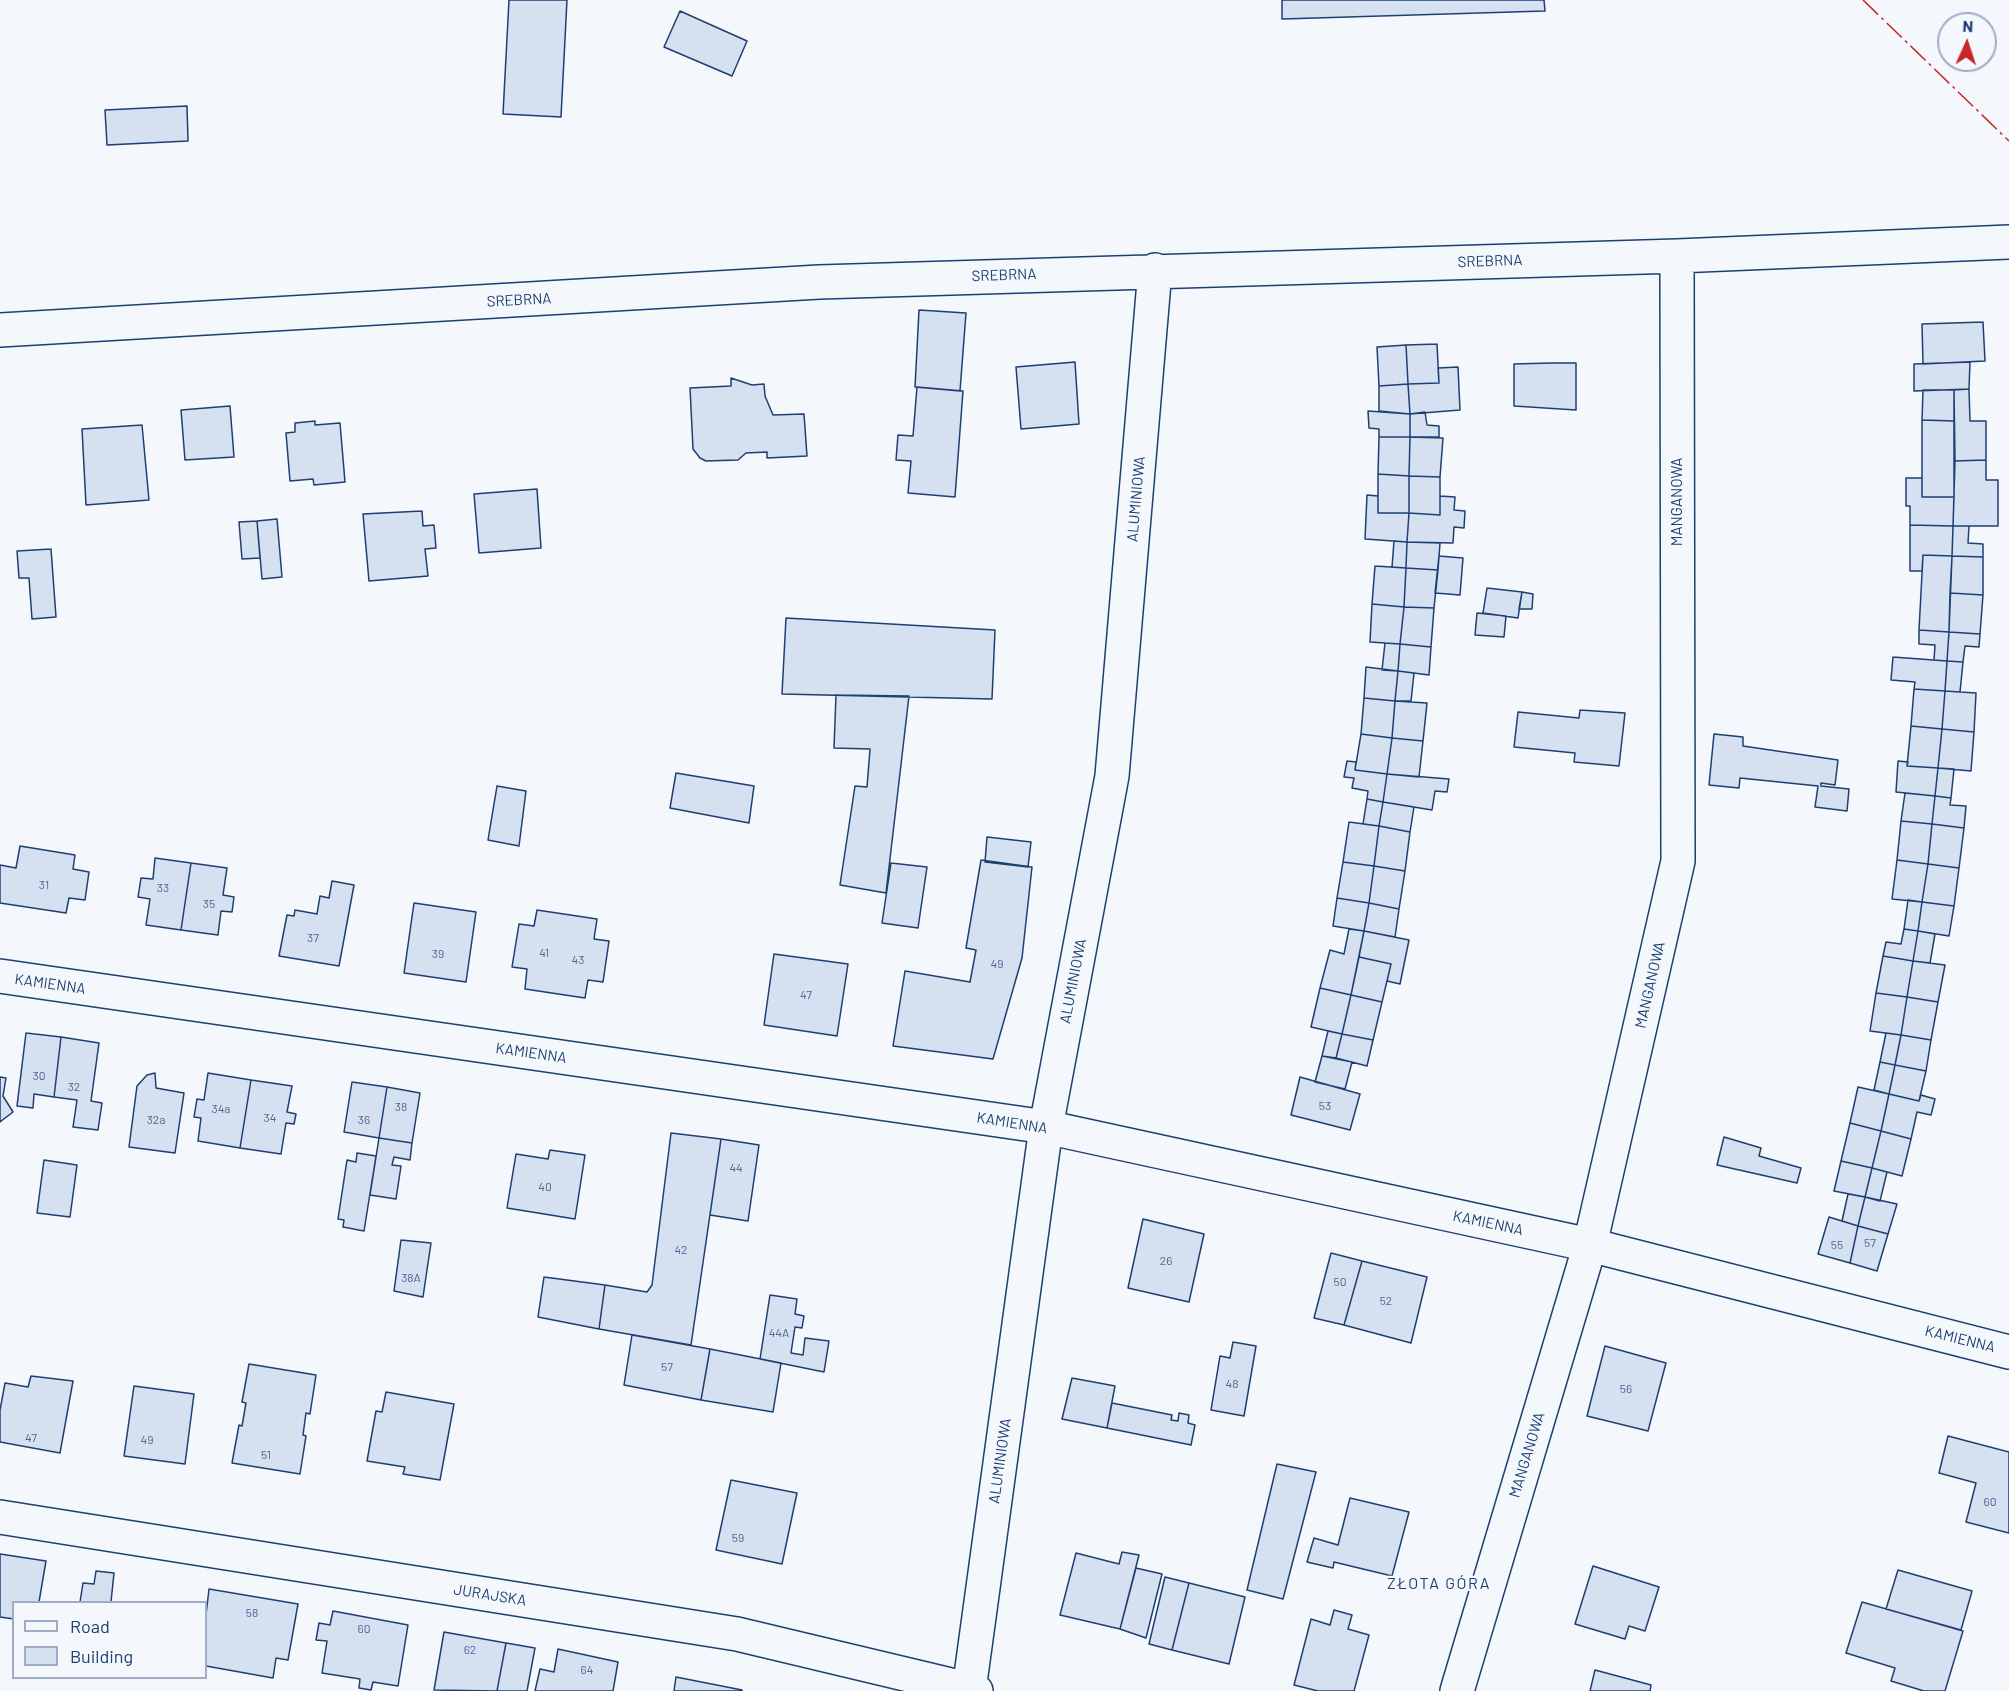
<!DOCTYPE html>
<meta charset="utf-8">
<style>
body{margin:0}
#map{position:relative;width:2009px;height:1691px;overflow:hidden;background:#f4f7fb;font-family:Barlow,sans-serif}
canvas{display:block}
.legend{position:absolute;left:12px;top:1601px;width:195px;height:78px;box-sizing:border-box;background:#f4f7fb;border:2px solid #9eadc5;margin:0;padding:8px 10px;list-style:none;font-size:18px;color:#1d3f73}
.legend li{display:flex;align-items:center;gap:12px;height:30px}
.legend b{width:30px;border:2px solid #9eadc5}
.north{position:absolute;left:1937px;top:12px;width:60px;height:60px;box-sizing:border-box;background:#f4f7fb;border:2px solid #9eadc5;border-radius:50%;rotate:3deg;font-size:16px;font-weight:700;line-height:24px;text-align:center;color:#1d3f73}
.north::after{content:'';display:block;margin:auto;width:21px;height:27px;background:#c62828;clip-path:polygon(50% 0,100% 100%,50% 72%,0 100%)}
</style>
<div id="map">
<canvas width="2009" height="1691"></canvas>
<ul class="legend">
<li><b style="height:8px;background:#f4f7fb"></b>Road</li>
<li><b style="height:16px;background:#d5e0f0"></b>Building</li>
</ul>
<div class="north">N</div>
</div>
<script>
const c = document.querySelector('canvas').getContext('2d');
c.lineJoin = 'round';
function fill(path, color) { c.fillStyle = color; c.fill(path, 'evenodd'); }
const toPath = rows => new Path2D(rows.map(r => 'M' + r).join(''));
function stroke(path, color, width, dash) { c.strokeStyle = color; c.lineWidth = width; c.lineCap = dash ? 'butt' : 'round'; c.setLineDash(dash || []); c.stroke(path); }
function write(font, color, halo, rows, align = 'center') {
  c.font = font + ' Barlow,sans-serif'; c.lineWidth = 4.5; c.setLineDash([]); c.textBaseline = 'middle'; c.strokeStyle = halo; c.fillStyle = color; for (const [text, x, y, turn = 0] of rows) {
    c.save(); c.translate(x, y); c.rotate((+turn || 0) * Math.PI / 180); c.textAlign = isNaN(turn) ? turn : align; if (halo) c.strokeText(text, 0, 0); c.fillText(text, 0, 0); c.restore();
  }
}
const building = toPath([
 [509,0,567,0,561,117,503,114,509,0],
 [1282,0,1544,0,1545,11,1282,19,1282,0],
 [680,11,747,41,732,76,664,47,680,11],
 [187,106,188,141,107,145,105,110,187,106],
 [919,310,966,313,960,391,915,387,919,310],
 [1983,322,1985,361,1923,364,1922,324,1983,322],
 [1437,344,1439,383,1408,384,1406,345,1437,344],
 [1406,345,1408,384,1379,386,1377,347,1406,345],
 [1075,362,1079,424,1021,429,1016,367,1075,362],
 [1970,362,1969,389,1914,391,1914,364,1970,362],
 [1551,363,1576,363,1576,410,1514,406,1514,364,1551,363],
 [1458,367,1460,410,1410,414,1408,384,1439,383,1438,368,1458,367],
 [731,378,752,385,764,384,765,396,773,415,804,414,807,456,767,458,767,452,746,453,738,460,706,461,700,458,693,449,690,388,731,386,731,378],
 [1408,384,1410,414,1379,411,1379,386,1408,384],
 [917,387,963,391,955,497,908,493,911,461,896,460,898,435,913,436,917,387],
 [1969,389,1970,421,1986,421,1986,460,1955,461,1954,390,1969,389],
 [1923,390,1954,390,1954,421,1922,420,1923,390],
 [230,406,234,457,185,460,181,410,230,406],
 [1368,411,1410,414,1410,437,1379,437,1379,429,1369,428,1368,411],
 [1425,412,1427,425,1439,426,1439,437,1410,437,1410,414,1425,412],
 [1922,420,1954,421,1954,497,1922,497,1922,420],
 [315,421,315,425,340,423,345,482,314,485,313,479,290,481,286,433,295,432,295,423,315,421],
 [142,425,149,500,86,505,82,429,142,425],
 [1379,437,1410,437,1409,476,1378,474,1379,437],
 [1410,437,1443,438,1440,477,1409,476,1410,437],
 [1986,460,1986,480,1998,480,1998,526,1953,526,1955,461,1986,460],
 [1378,474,1409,476,1409,513,1378,513,1378,474],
 [1409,476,1440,477,1440,515,1409,513,1409,476],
 [1906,478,1922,478,1922,497,1954,497,1953,526,1910,525,1910,506,1906,506,1906,478],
 [537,489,541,548,479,553,474,494,537,489],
 [1367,495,1378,496,1378,513,1409,513,1407,542,1365,539,1367,495],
 [1440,496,1455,497,1454,510,1465,511,1464,528,1454,527,1453,543,1407,542,1409,513,1440,515,1440,496],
 [422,511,423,526,434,525,436,548,425,549,428,576,369,581,363,514,422,511],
 [277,519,282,577,262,579,257,521,277,519],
 [257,521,260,558,242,559,239,522,257,521],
 [1910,525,1953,526,1952,556,1923,555,1922,571,1910,571,1910,525],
 [1953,526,1969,526,1968,543,1983,544,1983,557,1952,556,1953,526],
 [1394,541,1407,542,1406,568,1392,567,1394,541],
 [1407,542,1440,543,1438,570,1406,568,1407,542],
 [51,549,56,617,32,619,29,578,19,578,17,551,51,549],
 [1923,555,1952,556,1949,632,1919,630,1923,555],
 [1439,556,1463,558,1460,595,1435,593,1439,556],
 [1952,556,1983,557,1983,595,1950,593,1952,556],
 [1375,566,1406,568,1404,607,1372,604,1375,566],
 [1406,568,1438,570,1434,608,1404,607,1406,568],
 [1487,588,1522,592,1518,618,1483,613,1487,588],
 [1522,592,1533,594,1532,609,1519,609,1522,592],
 [1950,593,1983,595,1980,634,1949,632,1950,593],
 [1372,604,1404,607,1400,644,1370,642,1372,604],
 [1404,607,1434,608,1431,647,1400,644,1404,607],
 [1477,613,1506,616,1504,637,1475,635,1477,613],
 [786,618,995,630,992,699,782,694,786,618],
 [1919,630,1949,632,1947,661,1934,660,1935,645,1919,644,1919,630],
 [1949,632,1980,634,1979,647,1965,646,1963,662,1947,661,1949,632],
 [1385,643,1400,644,1398,671,1382,670,1385,643],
 [1400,644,1431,647,1429,675,1398,671,1400,644],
 [1893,657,1947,661,1945,691,1914,689,1915,682,1891,680,1893,657],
 [1947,661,1963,662,1960,692,1945,691,1947,661],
 [1366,667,1398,671,1395,701,1364,698,1366,667],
 [1398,671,1414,673,1411,701,1395,701,1398,671],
 [1914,689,1945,691,1942,729,1911,726,1914,689],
 [1945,691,1976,693,1974,732,1942,729,1945,691],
 [836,695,909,696,886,893,840,885,855,786,867,787,870,749,834,748,836,695],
 [1364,698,1395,701,1392,738,1361,734,1364,698],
 [1395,701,1427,703,1423,741,1392,738,1395,701],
 [1580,710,1625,713,1619,766,1574,762,1575,753,1514,747,1518,712,1579,718,1580,710],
 [1911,726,1942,729,1938,768,1907,766,1911,726],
 [1942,729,1974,732,1971,771,1938,768,1942,729],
 [1361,734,1392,738,1387,774,1355,770,1361,734],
 [1714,734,1743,737,1743,746,1838,760,1835,785,1821,783,1821,786,1849,789,1847,811,1815,807,1818,786,1740,778,1739,788,1709,785,1714,734],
 [1392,738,1423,741,1419,777,1387,774,1392,738],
 [1347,761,1356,762,1355,770,1387,774,1383,802,1367,799,1368,791,1352,788,1354,778,1344,777,1347,761],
 [1898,761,1908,762,1907,766,1938,768,1935,796,1896,792,1898,761],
 [1938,768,1954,769,1951,798,1935,796,1938,768],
 [676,773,754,786,749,823,670,808,676,773],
 [1387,774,1449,779,1447,792,1435,791,1432,810,1383,802,1387,774],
 [497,786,526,791,519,846,488,840,497,786],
 [1905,793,1935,796,1932,824,1901,821,1905,793],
 [1935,796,1951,798,1950,805,1966,806,1964,828,1932,824,1935,796],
 [1367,799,1383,802,1379,826,1363,824,1367,799],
 [1383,802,1414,807,1410,832,1379,826,1383,802],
 [1901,821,1932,824,1928,864,1897,860,1901,821],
 [1349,822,1379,826,1374,866,1343,862,1349,822],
 [1932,824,1964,828,1959,868,1928,864,1932,824],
 [1379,826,1410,832,1405,871,1374,866,1379,826],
 [987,837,1031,842,1028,867,985,862,987,837],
 [20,846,75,855,73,869,89,872,85,900,69,898,66,913,0,903,0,865,16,868,20,846],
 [155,858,191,863,181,930,146,925,150,899,138,897,141,878,153,879,155,858],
 [981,860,1032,867,1022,958,993,1059,893,1046,905,971,970,982,976,950,966,948,981,860],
 [1897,860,1928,864,1922,902,1892,899,1897,860],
 [1343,862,1374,866,1369,903,1337,898,1343,862],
 [191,863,227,868,223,895,234,897,232,912,221,911,218,935,181,930,191,863],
 [891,863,927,867,918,928,882,923,891,863],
 [1928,864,1959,868,1954,906,1922,902,1928,864],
 [1374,866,1405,871,1399,909,1369,903,1374,866],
 [332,881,354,885,339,966,279,956,287,915,294,916,295,910,317,914,320,896,329,898,332,881],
 [1337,898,1369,903,1364,931,1333,926,1337,898],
 [1908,900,1922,902,1918,931,1904,929,1908,900],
 [1922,902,1954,906,1949,936,1918,931,1922,902],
 [414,903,476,912,466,982,404,973,414,903],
 [1369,903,1399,909,1395,937,1364,931,1369,903],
 [537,910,597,919,594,939,609,941,603,982,588,980,585,998,525,989,527,969,512,967,519,924,534,926,537,910],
 [1349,929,1364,931,1351,995,1320,988,1330,950,1344,954,1349,929],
 [1904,929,1918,931,1913,961,1883,956,1886,942,1901,944,1904,929],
 [1364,931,1409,940,1400,984,1387,981,1391,964,1359,957,1364,931],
 [1918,931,1935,934,1930,963,1913,961,1918,931],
 [774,954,848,964,837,1036,764,1025,774,954],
 [1883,956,1913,961,1907,997,1876,993,1883,956],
 [1359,957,1391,964,1382,1002,1351,995,1359,957],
 [1913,961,1945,965,1938,1002,1907,997,1913,961],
 [1320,988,1351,995,1342,1034,1311,1027,1320,988],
 [1876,993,1907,997,1901,1035,1870,1031,1876,993],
 [1351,995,1382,1002,1373,1040,1342,1034,1351,995],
 [1907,997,1938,1002,1931,1040,1901,1035,1907,997],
 [1328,1031,1342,1034,1336,1058,1322,1056,1328,1031],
 [26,1033,61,1037,54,1097,34,1094,33,1108,17,1106,26,1033],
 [1886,1033,1901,1035,1895,1065,1880,1062,1886,1033],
 [1342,1034,1373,1040,1367,1066,1336,1058,1342,1034],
 [1901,1035,1931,1040,1926,1071,1895,1065,1901,1035],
 [61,1037,99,1043,91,1101,102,1103,98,1130,73,1127,77,1100,54,1097,61,1037],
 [1322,1056,1352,1062,1345,1089,1315,1082,1322,1056],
 [1880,1062,1895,1065,1889,1094,1874,1090,1880,1062],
 [1895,1065,1926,1071,1919,1101,1889,1094,1895,1065],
 [155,1073,156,1088,184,1093,175,1153,129,1147,137,1086,147,1075,155,1073],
 [208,1073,251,1080,240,1148,198,1141,201,1118,194,1117,197,1099,204,1100,208,1073],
 [0,1077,6,1078,3,1096,13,1112,0,1122,0,1077],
 [1300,1077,1360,1094,1350,1130,1291,1115,1300,1077],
 [251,1080,292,1086,287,1112,296,1114,294,1124,286,1123,281,1154,240,1148,251,1080],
 [352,1082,387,1087,379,1138,344,1132,352,1082],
 [387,1087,420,1093,412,1143,379,1138,387,1087],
 [1858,1087,1889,1094,1881,1131,1850,1123,1858,1087],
 [1889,1094,1919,1101,1921,1095,1935,1099,1931,1115,1917,1112,1911,1139,1881,1131,1889,1094],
 [1850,1123,1881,1131,1872,1168,1841,1161,1850,1123],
 [1881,1131,1911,1139,1902,1176,1872,1168,1881,1131],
 [671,1133,721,1139,691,1345,599,1329,605,1285,647,1292,652,1285,671,1133],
 [1724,1137,1761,1148,1759,1156,1801,1168,1797,1183,1717,1165,1724,1137],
 [379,1138,412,1143,410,1160,394,1157,392,1165,401,1166,396,1199,370,1195,379,1138],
 [721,1139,759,1145,748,1221,710,1215,721,1139],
 [550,1150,585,1155,575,1219,507,1208,516,1154,548,1159,550,1150],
 [357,1153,376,1156,364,1231,343,1227,344,1220,338,1219,347,1160,356,1162,357,1153],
 [44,1160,77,1165,70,1217,37,1213,44,1160],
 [1841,1161,1872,1168,1865,1197,1834,1191,1841,1161],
 [1872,1168,1887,1172,1880,1201,1865,1197,1872,1168],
 [1848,1194,1865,1197,1858,1226,1842,1221,1848,1194],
 [1865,1197,1897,1204,1888,1234,1858,1226,1865,1197],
 [1829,1217,1858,1226,1850,1263,1818,1254,1829,1217],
 [1143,1219,1204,1234,1189,1302,1128,1288,1143,1219],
 [1858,1226,1888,1234,1877,1271,1850,1263,1858,1226],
 [401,1240,431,1243,423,1297,394,1291,401,1240],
 [1331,1253,1362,1261,1344,1325,1314,1318,1331,1253],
 [1362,1261,1427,1277,1411,1343,1344,1325,1362,1261],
 [544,1277,605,1285,599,1329,538,1317,544,1277],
 [770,1295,797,1299,795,1314,804,1316,802,1328,795,1327,791,1353,803,1355,805,1338,829,1341,824,1372,760,1359,770,1295],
 [632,1335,710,1349,701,1400,624,1385,632,1335],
 [1233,1342,1256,1346,1244,1416,1211,1410,1220,1356,1230,1358,1233,1342],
 [1605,1346,1666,1363,1648,1431,1587,1416,1605,1346],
 [710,1349,781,1363,773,1412,701,1400,710,1349],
 [249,1364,316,1375,310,1414,306,1413,303,1435,306,1436,300,1474,232,1463,239,1425,242,1426,246,1403,242,1402,249,1364],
 [31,1376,73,1381,60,1453,0,1442,0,1410,5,1383,28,1387,31,1376],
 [1072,1378,1115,1386,1107,1428,1062,1419,1072,1378],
 [134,1386,194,1394,185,1464,124,1456,134,1386],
 [386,1392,454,1404,440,1480,403,1474,405,1467,367,1461,376,1411,382,1412,386,1392],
 [1112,1403,1172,1415,1171,1420,1178,1421,1179,1413,1189,1415,1188,1423,1195,1425,1191,1445,1107,1428,1112,1403],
 [1948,1436,2009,1452,2009,1533,1966,1522,1976,1483,1939,1473,1948,1436],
 [1277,1464,1316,1472,1283,1599,1247,1590,1277,1464],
 [731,1480,797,1493,782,1564,716,1550,731,1480],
 [1350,1498,1409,1512,1392,1576,1334,1562,1333,1568,1307,1562,1314,1538,1338,1545,1350,1498],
 [1122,1552,1139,1555,1120,1629,1060,1615,1076,1553,1119,1564,1122,1552],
 [0,1554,46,1561,39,1602,14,1602,14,1619,0,1617,0,1554],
 [1593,1566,1659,1587,1645,1631,1629,1626,1625,1639,1575,1624,1593,1566],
 [1136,1568,1162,1574,1146,1638,1120,1629,1136,1568],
 [1898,1570,1972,1591,1961,1630,1886,1609,1898,1570],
 [96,1571,114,1573,111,1602,80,1602,83,1583,94,1584,96,1571],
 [1165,1577,1189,1583,1172,1650,1149,1644,1165,1577],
 [1189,1583,1245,1597,1229,1664,1172,1650,1189,1583],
 [209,1589,298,1604,288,1660,276,1658,273,1678,206,1666,206,1615,209,1589],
 [1862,1602,1963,1631,1945,1691,1924,1691,1891,1681,1895,1668,1846,1653,1862,1602],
 [1334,1610,1352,1615,1348,1629,1369,1635,1354,1691,1318,1691,1294,1685,1311,1619,1330,1625,1334,1610],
 [333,1611,408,1625,398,1686,373,1682,371,1690,359,1688,360,1679,322,1673,327,1641,316,1640,319,1623,330,1625,333,1611],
 [444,1632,506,1643,497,1691,434,1690,444,1632],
 [506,1643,535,1648,527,1691,497,1691,506,1643],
 [558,1649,618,1662,613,1691,535,1691,540,1669,554,1672,558,1649],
 [1595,1670,1651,1685,1650,1691,1590,1691,1595,1670],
 [676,1677,742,1690,742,1691,674,1691,676,1677]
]);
const minor = toPath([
 [0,330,819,282,1677,256,2009,242],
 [0,976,1046,1127,1590,1245,2009,1352],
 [0,1517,737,1634,976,1691],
 [969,1690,1046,1127,1112,776,1155,270],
 [1457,1691,1590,1245,1678,861,1677,256]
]);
const power = toPath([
 [1863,0,2009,141]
]);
const numberNames = [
 ["31",44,885],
 ["33",163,888],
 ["35",209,904],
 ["37",313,938],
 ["41",544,953],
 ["39",438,954],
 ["43",578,960],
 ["49",997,964],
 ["47",806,995],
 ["30",39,1076],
 ["32",74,1087],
 ["53",1325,1106],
 ["38",401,1107],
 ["34a",221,1109],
 ["34",270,1118],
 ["32a",156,1120],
 ["36",364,1120],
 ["44",736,1168],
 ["40",545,1187],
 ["57",1870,1243],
 ["55",1837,1245],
 ["42",681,1250],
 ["26",1166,1261],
 ["38A",411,1278],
 ["50",1340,1282],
 ["52",1386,1301],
 ["44A",779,1333],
 ["57",667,1367],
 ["48",1232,1384],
 ["56",1626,1389],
 ["47",31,1438],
 ["49",147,1440],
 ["51",266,1455],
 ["60",1990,1502],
 ["59",738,1538],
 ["58",252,1613],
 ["60",364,1629],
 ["62",470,1650],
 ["64",587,1670]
];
const streetNames = [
 ["SREBRNA",1490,261,-2],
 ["SREBRNA",1004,275,-2],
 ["SREBRNA",519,300,-3],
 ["ALUMINIOWA",1136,499,-85],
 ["MANGANOWA",1677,502,-90],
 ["ALUMINIOWA",1073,981,-79],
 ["KAMIENNA",50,984,8],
 ["MANGANOWA",1650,985,-77],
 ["KAMIENNA",531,1053,8],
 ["KAMIENNA",1012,1123,9],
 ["KAMIENNA",1488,1223,12],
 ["KAMIENNA",1960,1339,14],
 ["MANGANOWA",1527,1455,-73],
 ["ALUMINIOWA",1000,1461,-82],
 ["JURAJSKA",490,1595,9]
];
const neighbourhoodNames = [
 ["ZŁOTA GÓRA",1439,1584]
];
fill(building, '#d5e0f0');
stroke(building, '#1d3f73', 1.5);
stroke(minor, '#1d3f73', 36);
stroke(minor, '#f4f7fb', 33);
stroke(power, '#c62828', 1.5, [21, 4.5, 3, 4.5]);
write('12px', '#4b6792', null, numberNames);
write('15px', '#1d3f73', '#f4f7fb', streetNames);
c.letterSpacing = '1.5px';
write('16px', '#1d3f73', '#f4f7fb', neighbourhoodNames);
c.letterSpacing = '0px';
</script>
